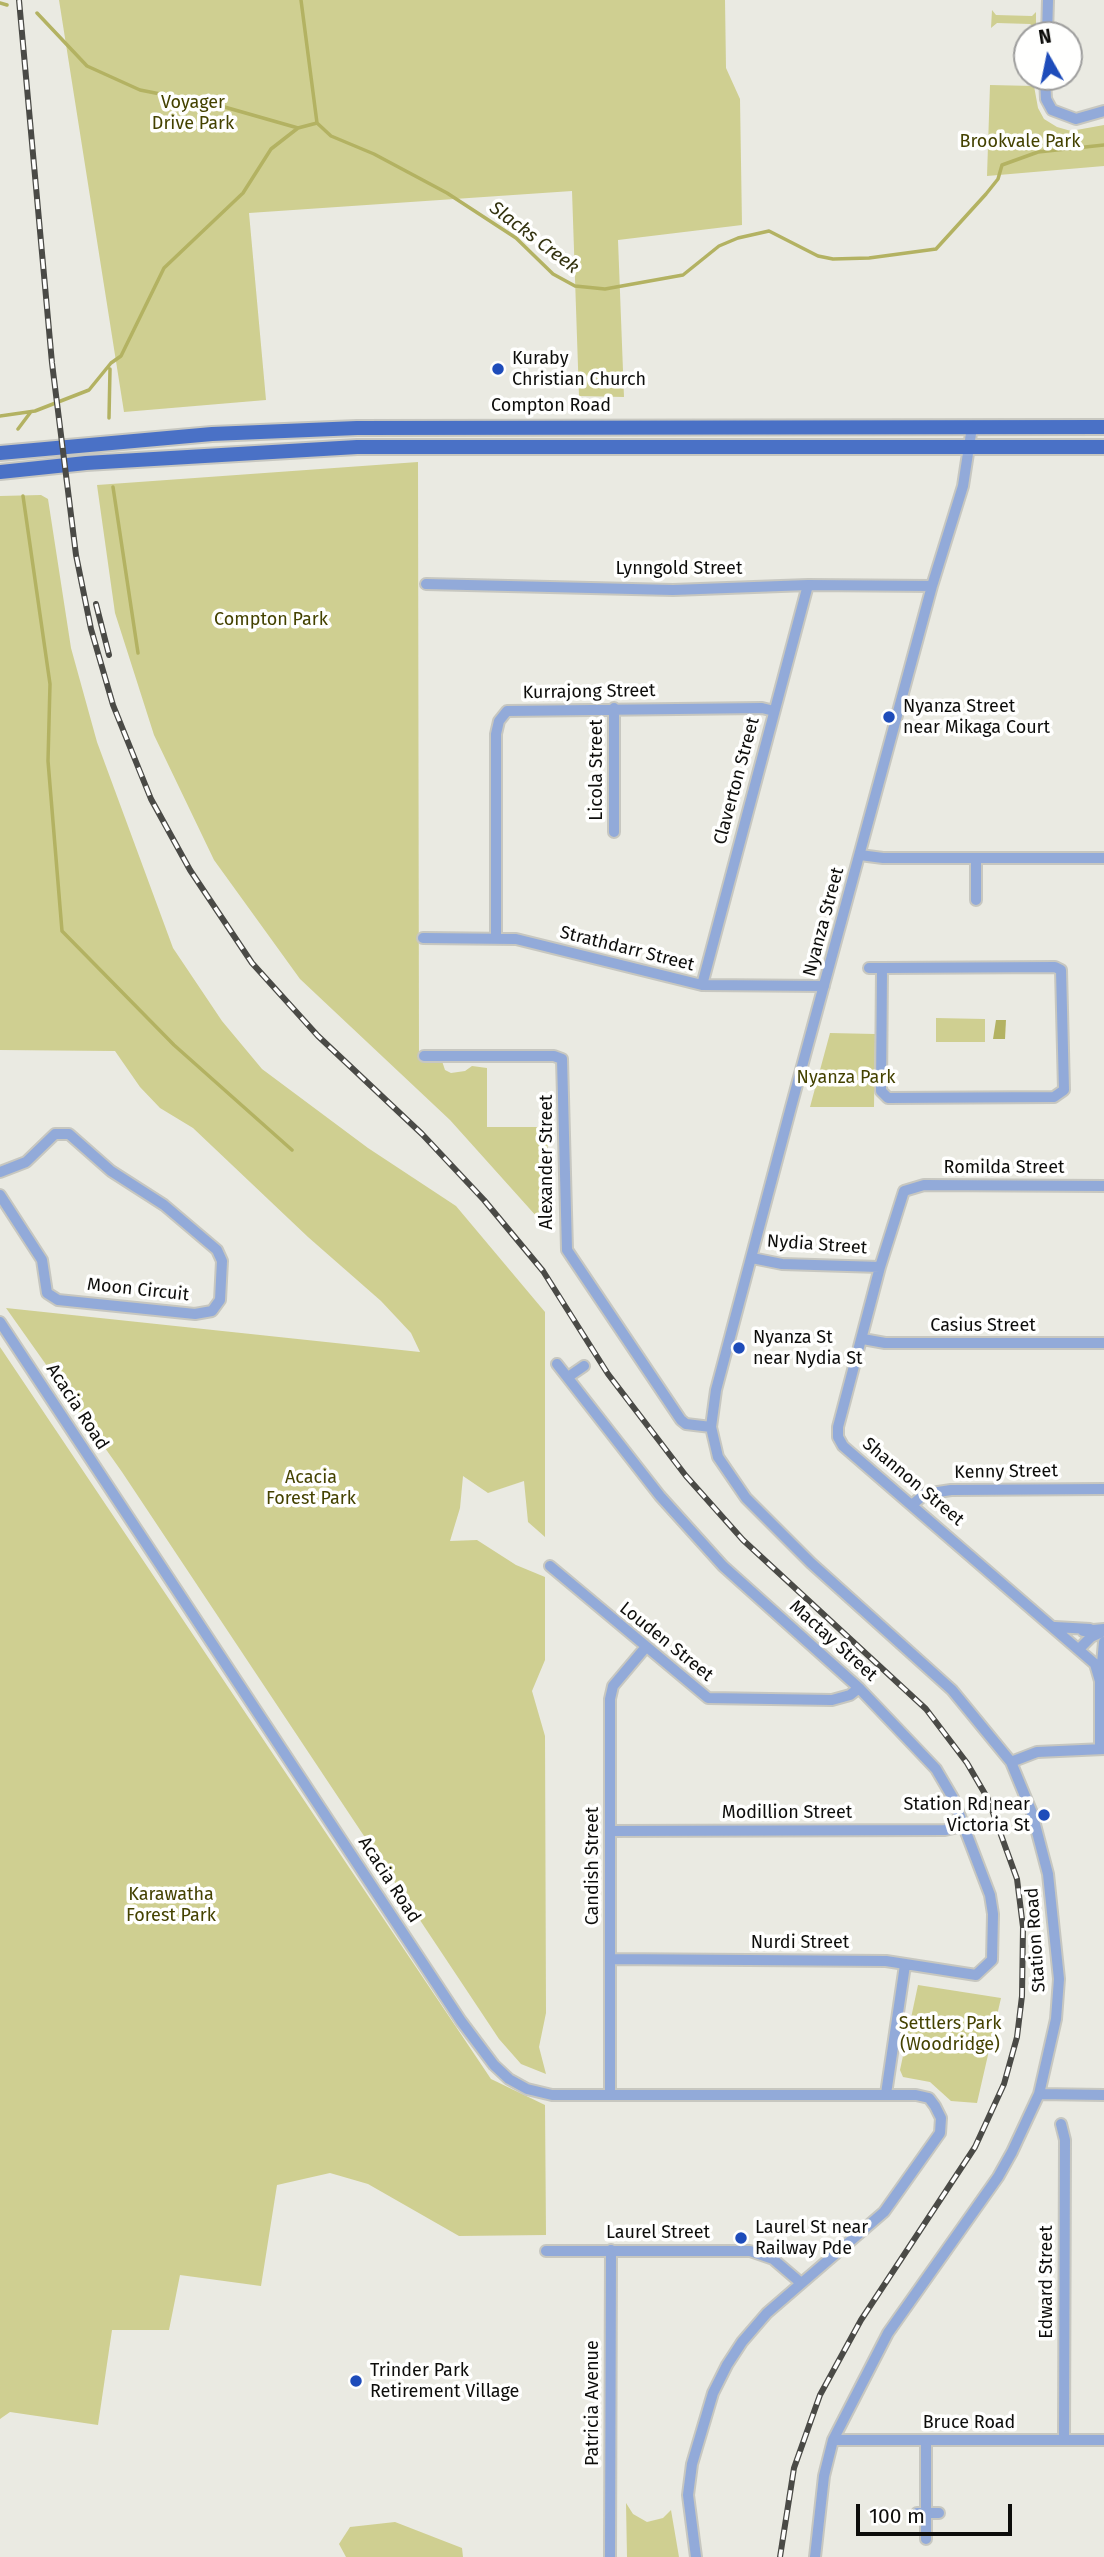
<!DOCTYPE html>
<style>
body{margin:0}
#map{position:relative;width:1104px;height:2557px;overflow:hidden;background:#eaeae2;font-family:"Fira Sans",sans-serif}
canvas{display:block}
.north{position:absolute;left:1013px;top:21px;width:70px;height:70px;box-sizing:border-box;background:#fffffe;border:2px solid #9e9e9d;border-radius:50%;rotate:351deg;font-size:19px;font-weight:700;line-height:28px;text-align:center;color:#0d0d0b}
.north::after{content:'';display:block;margin:auto;width:24px;height:32px;background:#1e4cba;clip-path:polygon(50% 0,100% 100%,50% 72%,0 100%)}
.scale{position:absolute;left:856px;top:2504px;width:156px;height:32px;box-sizing:border-box;border:4px solid #0d0d0b;border-top:0;padding-left:9px;font-size:21px;line-height:24px;white-space:nowrap;color:#0d0d0b;-webkit-text-stroke:5px #fffffe;paint-order:stroke}
</style>
<div id="map">
<canvas width="1104" height="2557"></canvas>
<div class="north">N</div>
<div class="scale">100 m</div>
</div>
<script>
const c = document.querySelector('canvas').getContext('2d');
c.lineJoin = 'round';
function fill(path, color) { c.fillStyle = color; c.fill(path, 'evenodd'); }
const toPath = rows => new Path2D(rows.map(r => 'M' + r).join(''));
function stroke(path, color, width, dash) { c.strokeStyle = color; c.lineWidth = width; c.lineCap = dash ? 'butt' : 'round'; c.setLineDash(dash || []); c.stroke(path); }
function write(font, color, halo, rows, align = 'center') {
  c.font = font + ' "Fira Sans",sans-serif'; c.lineWidth = 7; c.setLineDash([]); c.textBaseline = 'middle'; c.strokeStyle = halo; c.fillStyle = color; for (const [text, x, y, turn = 0] of rows) {
    c.save(); c.translate(x, y); c.rotate((+turn || 0) * Math.PI / 180); c.textAlign = isNaN(turn) ? turn : align; if (halo) c.strokeText(text, 0, 0); c.fillText(text, 0, 0); c.restore();
  }
}
const green = toPath([
 [59,0,725,0,726,68,740,99,742,225,618,240,624,397,579,396,572,191,249,213,266,400,124,412],
 [992,10,996,15,1032,16,1036,12,1036,29,1030,24,997,23,991,28],
 [990,85,1034,86,1038,108,1044,119,1057,127,1071,131,1104,125,1104,166,987,176],
 [418,462,419,1060,442,1061,445,1070,451,1073,465,1071,472,1066,487,1068,487,1127,548,1127,546,1227,450,1120,300,979,214,860,154,735,115,613,97,485],
 [41,495,48,499,71,648,97,742,173,948,222,1021,262,1069,368,1148,456,1206,545,1312,545,1537,528,1522,524,1481,488,1493,463,1476,460,1508,450,1541,477,1540,516,1565,545,1577,545,1660,532,1691,545,1736,546,2013,539,2047,546,2074,521,2064,499,2039,122,1472,6,1308,420,1352,411,1333,381,1301,308,1237,193,1128,160,1108,140,1087,115,1051,0,1050,0,496],
 [936,1018,985,1019,985,1042,936,1042],
 [830,1033,875,1034,874,1107,810,1107],
 [0,1347,491,2079,545,2105,546,2235,459,2236,368,2184,330,2173,277,2185,261,2286,180,2275,169,2330,112,2330,98,2425,10,2412,0,2419],
 [918,1985,1001,1998,977,2103,951,2101,930,2082,903,2077,900,2070],
 [626,2503,633,2514,647,2522,663,2518,671,2510,679,2557,627,2557],
 [395,2522,462,2548,463,2557,346,2557,339,2544,350,2527]
]);
const water = toPath([
 [996,1020,1006,1020,1005,1039,993,1039]
]);
const stream = toPath([
 [301,0,317,123],
 [0,3,7,5],
 [37,13,87,66,140,90,221,106,298,128],
 [0,416,35,411,89,390,111,363,121,356,164,268,243,193,271,149,298,128,317,123,331,136,374,154,447,193,516,238,553,274,575,286,605,289,683,275,719,246,738,238,769,231,818,256,833,259,869,258,936,249,986,194,998,179,1002,165,1038,152,1104,145],
 [109,418,110,369],
 [18,429,30,413],
 [113,487,138,653],
 [23,496,50,684,48,761,62,931,174,1045,292,1150]
]);
const minor = toPath([
 [1047,35,1048,0],
 [1045,77,1046,99,1052,110,1076,119,1104,111],
 [426,584,673,590,808,585,932,586],
 [614,832,614,708],
 [860,855,883,858,1104,858],
 [976,859,976,900],
 [496,937,496,734,499,721,507,711,762,708,774,711],
 [423,938,516,939,702,985,824,986],
 [869,968,882,968,1055,967,1061,970,1064,1090,1054,1097,888,1098,881,1091,882,968],
 [702,985,808,585],
 [424,1056,554,1056,562,1059,567,1250,681,1420,686,1424,711,1427],
 [0,1172,26,1162,55,1134,69,1134,111,1171,164,1205,217,1250,222,1261,220,1300,212,1311,195,1314,58,1300,47,1293,42,1260,0,1195],
 [752,1258,782,1264,880,1267],
 [0,1322,461,2021,494,2065,509,2079,527,2089,552,2095,916,2095,929,2098,935,2106,941,2118,940,2133,884,2212,767,2313,742,2342,727,2365,713,2393,692,2464,688,2495,696,2557],
 [863,1339,885,1343,1104,1343],
 [557,1364,660,1496,723,1566,859,1688,936,1769,953,1798,990,1895,993,1914,992,1960,976,1975,886,1961,610,1959],
 [568,1377,584,1366],
 [913,1504,925,1494,951,1490,1104,1489],
 [550,1566,708,1698,832,1700,850,1695,859,1688],
 [1055,1627,1090,1629],
 [1083,1631,1104,1629],
 [1079,1649,1091,1637,1104,1631],
 [1101,1675,1104,1642],
 [1100,1749,1100,1681,1095,1664,843,1446,838,1437,838,1427,880,1267,904,1191,924,1185,1104,1186],
 [1011,1762,1037,1752,1104,1749],
 [610,1831,945,1830,963,1826],
 [886,2094,905,1965],
 [1039,2094,1104,2095],
 [610,2095,610,1699,613,1686,645,1648],
 [1061,2124,1065,2140,1064,2440],
 [546,2251,750,2251,773,2259,801,2283],
 [833,2440,1104,2440],
 [926,2440,926,2539],
 [917,2513,939,2513],
 [610,2557,611,2250],
 [815,2557,824,2476,833,2440,888,2333,998,2177,1012,2152,1039,2094,1056,2019,1059,1979,1048,1874,1032,1813,1011,1762,952,1690,811,1563,746,1498,718,1457,711,1427,716,1390,791,1107,932,586,963,486,972,427]
]);
const major = toPath([
 [0,453,212,434,357,428,1104,427],
 [0,472,86,463,357,447,1104,447]
]);
const rail = toPath([
 [19,0,52,363,76,555,91,629,113,705,151,799,190,870,252,963,318,1036,422,1134,484,1200,543,1271,608,1374,686,1476,743,1540,926,1709,967,1763,988,1799,1017,1879,1023,1927,1022,1996,1017,2037,1004,2084,975,2147,861,2320,820,2395,794,2468,780,2557],
 [96,604,109,655]
]);
const markers = [
 [498,369,7,"#1e4cba"],
 [889,717,7,"#1e4cba"],
 [739,1348,7,"#1e4cba"],
 [1044,1815,7,"#1e4cba"],
 [741,2238,7,"#1e4cba"],
 [356,2381,7,"#1e4cba"]
];
const parkNames = [
 ["Voyager",193,103],
 ["Drive Park",193,124],
 ["Brookvale Park",1020,142],
 ["Compton Park",271,620],
 ["Nyanza Park",846,1078],
 ["Acacia",311,1478],
 ["Forest Park",311,1499],
 ["Karawatha",171,1895],
 ["Forest Park",171,1916],
 ["Settlers Park",950,2024],
 ["(Woodridge)",950,2045]
];
const poiNames = [
 ["Kuraby",512,359],
 ["Christian Church",512,380],
 ["Nyanza Street",903,707],
 ["near Mikaga Court",903,728],
 ["Nyanza St",753,1338],
 ["near Nydia St",753,1359],
 ["Station Rd near",1030,1805,"right"],
 ["Victoria St",1030,1826,"right"],
 ["Laurel St near",755,2228],
 ["Railway Pde",755,2249],
 ["Trinder Park",370,2371],
 ["Retirement Village",370,2392]
];
const streetNames = [
 ["Compton Road",551,406],
 ["Lynngold Street",679,569],
 ["Kurrajong Street",589,692,-1],
 ["Licola Street",597,770,-90],
 ["Claverton Street",737,781,-75],
 ["Nyanza Street",824,922,-75],
 ["Strathdarr Street",627,949,14],
 ["Alexander Street",547,1162,-90],
 ["Romilda Street",1004,1168],
 ["Nydia Street",817,1245,4],
 ["Moon Circuit",138,1290,6],
 ["Casius Street",983,1326],
 ["Acacia Road",77,1407,57],
 ["Kenny Street",1006,1472,-1],
 ["Shannon Street",913,1482,40],
 ["Mactay Street",833,1641,42],
 ["Louden Street",666,1642,39],
 ["Modillion Street",787,1813],
 ["Candish Street",593,1866,-90],
 ["Acacia Road",389,1880,57],
 ["Station Road",1036,1940,-94],
 ["Nurdi Street",800,1943],
 ["Laurel Street",658,2233],
 ["Edward Street",1047,2282,-90],
 ["Patricia Avenue",593,2403,-90],
 ["Bruce Road",969,2423]
];
const waterNames = [
 ["Slacks Creek",534,238,37]
];
fill(green, '#cfcf91');
fill(water, '#b3b262');
stroke(stream, '#b3b262', 3.5);
stroke(minor, '#c7c7c0', 14);
stroke(major, '#c7c7c0', 18);
stroke(minor, '#92aad9', 10);
stroke(major, '#4a71c6', 14);
stroke(rail, '#4a4a46', 6);
stroke(rail, '#fffffe', 3.5, [10]);
for (const [x, y, r, color] of markers) { const dot = new Path2D(); dot.arc(x, y, r, 0, 2 * Math.PI); c.fillStyle = color; c.fill(dot); stroke(dot, '#fffffe', 2.5); }
write('18px', '#444200', '#fffffe', parkNames);
write('18px', '#0d0d0b', '#fffffe', poiNames, 'left');
write('18px', '#0d0d0b', '#fffffe', streetNames);
write('italic 19px', '#33320f', '#fffffe', waterNames);
</script>
